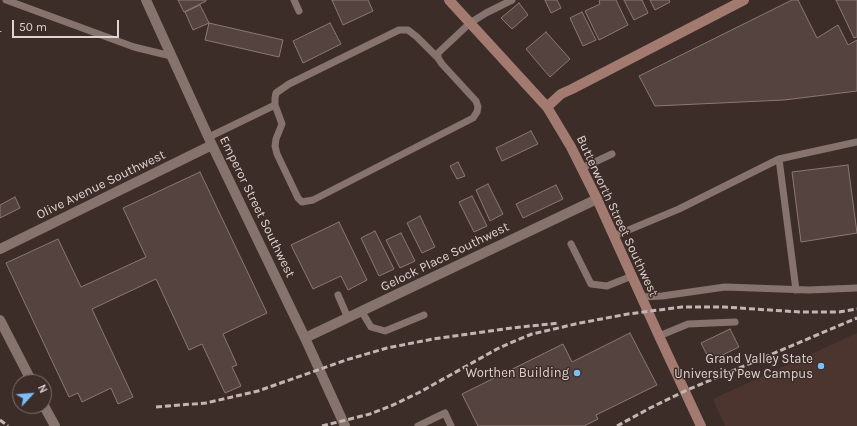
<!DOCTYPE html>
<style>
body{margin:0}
#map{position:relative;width:857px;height:426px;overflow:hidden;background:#3d2d28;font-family:Karla,sans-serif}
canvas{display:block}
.north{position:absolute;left:12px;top:374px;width:40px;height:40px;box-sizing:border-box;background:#3d2d28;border:1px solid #7e706c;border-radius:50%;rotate:64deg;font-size:11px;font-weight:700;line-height:16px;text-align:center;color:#dfd4d2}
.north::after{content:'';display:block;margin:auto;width:14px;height:18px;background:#7abff8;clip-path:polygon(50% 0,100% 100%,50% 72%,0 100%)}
.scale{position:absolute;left:12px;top:20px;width:107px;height:18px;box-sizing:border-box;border:2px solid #dfd4d2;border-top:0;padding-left:5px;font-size:12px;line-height:14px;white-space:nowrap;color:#dfd4d2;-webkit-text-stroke:3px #3d2d28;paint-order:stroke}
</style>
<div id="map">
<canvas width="857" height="426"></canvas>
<div class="north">N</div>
<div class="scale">50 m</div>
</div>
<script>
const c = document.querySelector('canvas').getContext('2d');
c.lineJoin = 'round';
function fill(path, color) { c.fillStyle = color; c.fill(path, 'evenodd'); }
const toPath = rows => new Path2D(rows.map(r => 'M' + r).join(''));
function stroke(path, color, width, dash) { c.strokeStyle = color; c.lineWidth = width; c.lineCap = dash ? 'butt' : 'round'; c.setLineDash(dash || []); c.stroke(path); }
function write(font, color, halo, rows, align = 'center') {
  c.font = font + ' Karla,sans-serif'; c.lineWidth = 3; c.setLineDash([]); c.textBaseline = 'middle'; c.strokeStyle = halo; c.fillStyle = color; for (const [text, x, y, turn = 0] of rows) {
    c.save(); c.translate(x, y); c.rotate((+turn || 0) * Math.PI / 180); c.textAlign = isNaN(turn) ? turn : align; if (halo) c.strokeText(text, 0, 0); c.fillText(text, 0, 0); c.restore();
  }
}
const built = toPath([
 [857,333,857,426,725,426,713,399]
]);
const building = toPath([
 [178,0,206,0,206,1,184,12,178,0],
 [332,0,368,0,373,11,343,25,332,0],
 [545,0,557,0,561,8,551,13,545,0],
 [600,0,616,0,628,25,599,40,585,11,600,4,599,1,600,0],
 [624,0,642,0,648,13,634,20,624,0],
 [650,0,669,0,670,2,655,10,650,0],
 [792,0,798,0,817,38,838,25,848,45,857,40,857,91,784,100,655,106,639,76,792,0],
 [836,0,857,0,857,37,854,38,836,0],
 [519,3,528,15,512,29,501,18,519,3],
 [200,5,209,23,193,30,185,12,200,5],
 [582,12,596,40,583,46,570,18,582,12],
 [209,23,283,40,279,57,205,40,209,23],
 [330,23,341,44,303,63,293,41,330,23],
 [546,32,570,59,550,77,526,49,546,32],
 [531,131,538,144,502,161,496,148,531,131],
 [458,162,465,176,457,179,450,166,458,162],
 [848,165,857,233,801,242,792,172,848,165],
 [200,172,267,313,223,334,237,365,232,367,241,386,225,393,202,344,189,350,156,279,92,309,133,397,118,404,111,388,82,402,78,393,69,397,6,263,58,239,81,287,146,257,123,208,200,172],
 [488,184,503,214,490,221,476,190,488,184],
 [556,185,563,199,523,218,516,204,556,185],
 [472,196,487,226,474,232,459,202,472,196],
 [15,197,20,208,0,218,0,205,15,197],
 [420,216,435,247,422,253,407,223,420,216],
 [339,222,367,280,348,290,341,276,313,289,291,245,339,222],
 [375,231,394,269,379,276,361,238,375,231],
 [401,233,415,261,400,268,386,240,401,233],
 [730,329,739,347,710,361,701,343,730,329],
 [630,333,657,385,596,415,598,419,584,426,478,426,462,394,563,344,572,362,630,333]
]);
const lane = toPath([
 [6,0,134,47,171,56],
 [294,0,299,11],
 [438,58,417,37,408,30,399,30,289,84,276,93,275,98,275,105,282,124,276,139,275,146,277,154,298,198,302,202,313,200,473,118,477,112,478,107,476,101,442,64,438,58,438,53,470,23,486,13,512,0],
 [209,137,275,105],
 [779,159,796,290],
 [582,168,612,154],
 [613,236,631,229,679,209,779,159,857,142],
 [571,244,591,284,607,286,632,276],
 [338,295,348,318],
 [641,297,662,296,725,287,809,290,857,288],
 [362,312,371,327,385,331,424,315],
 [659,336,688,324,735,322],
 [418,426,445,413,451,426]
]);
const street = toPath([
 [146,0,212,145,305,338,345,426],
 [0,249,212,145],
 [0,320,32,382],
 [305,338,597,199],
 [44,406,55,426]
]);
const secondary = toPath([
 [449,0,547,107,571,147,597,199,659,336,701,426],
 [547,107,561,94,572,89,744,0]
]);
const rail = toPath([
 [0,32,0,31],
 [156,407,206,403,258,391,346,360,387,348,433,339,512,328,559,323],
 [0,420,8,426],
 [322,426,370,414,393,405,420,392,497,349,517,340,532,334,580,323,628,314,682,307,724,307,800,312,839,312,857,309],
 [617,426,650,408,685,391,857,318]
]);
const markers = [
 [821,366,4,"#7abff8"],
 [577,373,4,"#7abff8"]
];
const streetNames = [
 ["Olive Avenue Southwest",101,185,-26],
 ["Emperor Street Southwest",257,207,64],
 ["Butterworth Street Southwest",617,216,65],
 ["Gelock Place Southwest",445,257,-26]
];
const poiNames = [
 ["Grand Valley State",813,359],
 ["University Pew Campus",813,374],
 ["Worthen Building",569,373]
];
fill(built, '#4c352f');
fill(building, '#55433f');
stroke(building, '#8c7873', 1);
stroke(lane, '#86736e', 7);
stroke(street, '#86736e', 10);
stroke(secondary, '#a27a6f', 10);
stroke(rail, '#c2b6b4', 3, [6, 3]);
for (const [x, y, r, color] of markers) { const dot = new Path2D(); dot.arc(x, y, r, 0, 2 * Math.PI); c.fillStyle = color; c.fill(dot); stroke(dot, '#3d2d28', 1.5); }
write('13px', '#dfd4d2', '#3d2d28', streetNames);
write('13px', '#dfd4d2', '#3d2d28', poiNames, 'right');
</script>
